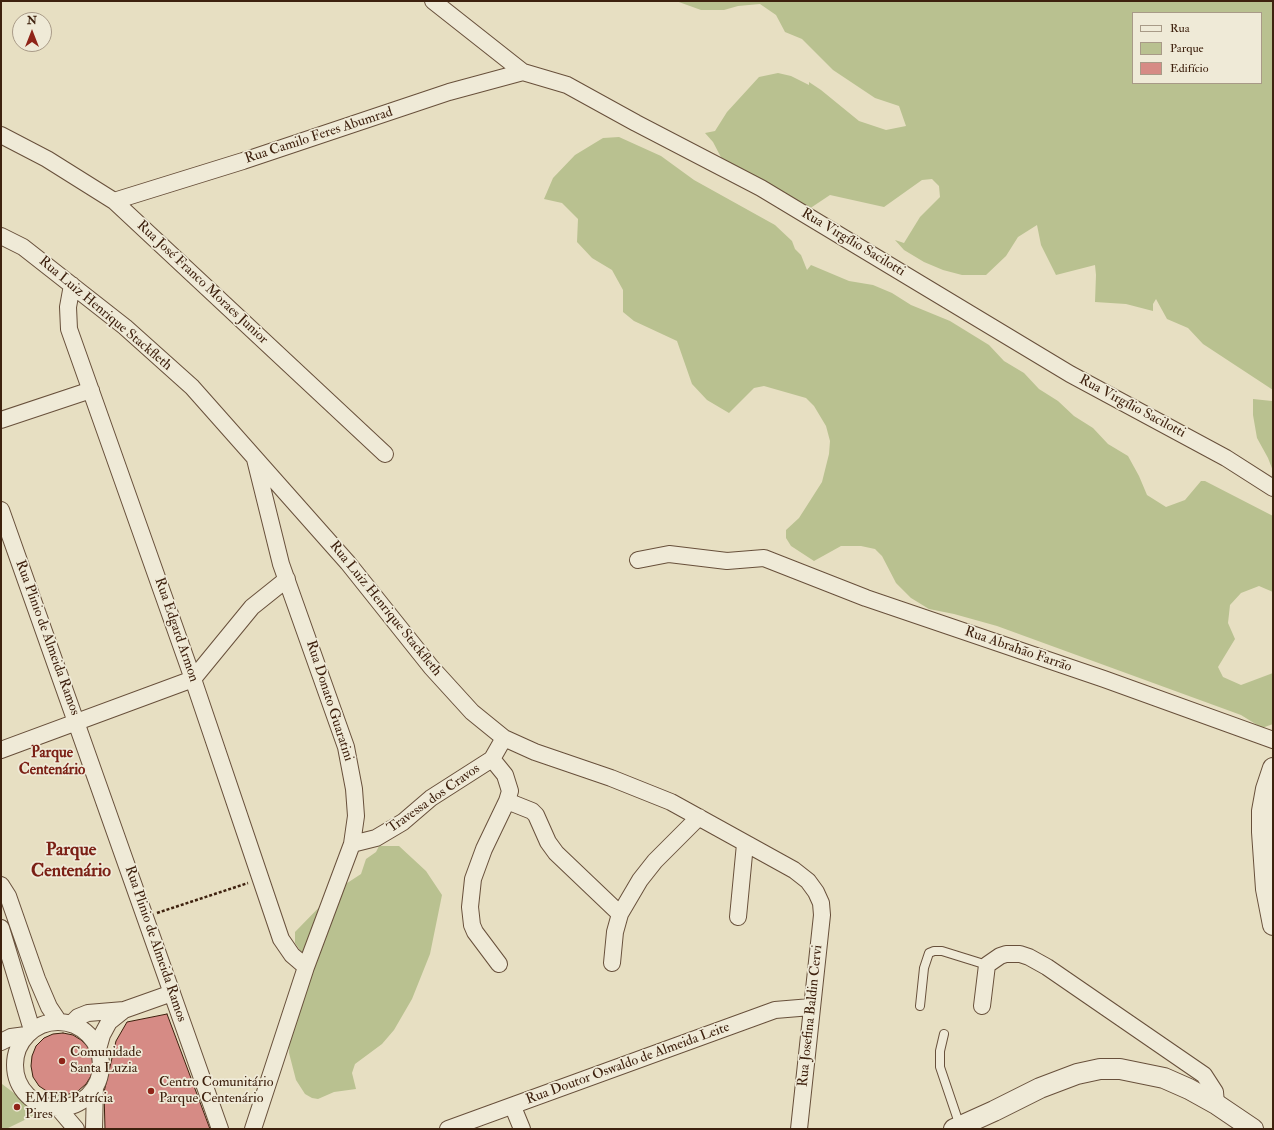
<!DOCTYPE html>
<meta charset="utf-8">
<style>
body{margin:0}
#map{position:relative;width:1274px;height:1130px;overflow:hidden;background:#e7dfc2;font-family:"IM FELL Double Pica",serif}
canvas{display:block}
.frame{position:absolute;inset:0;border:2px solid #3e210e;pointer-events:none}
.legend{position:absolute;left:1132px;top:12px;width:130px;height:72px;box-sizing:border-box;background:#efead7;border:1px solid #a89a87;margin:0;padding:5px 7px;list-style:none;font-size:12px;color:#3e210e}
.legend li{display:flex;align-items:center;gap:8px;height:20px}
.legend b{width:20px;border:1px solid #a89a87}
.north{position:absolute;left:12px;top:12px;width:40px;height:40px;box-sizing:border-box;background:#efead7;border:1px solid #a89a87;border-radius:50%;rotate:0deg;font-size:11px;font-weight:700;line-height:16px;text-align:center;color:#3e210e}
.north::after{content:'';display:block;margin:auto;width:14px;height:18px;background:#8f2418;clip-path:polygon(50% 0,100% 100%,50% 72%,0 100%)}
</style>
<div id="map">
<canvas width="1274" height="1130"></canvas>
<div class="frame"></div>
<ul class="legend">
<li><b style="height:5px;background:#efead7"></b>Rua</li>
<li><b style="height:11px;background:#b9c190"></b>Parque</li>
<li><b style="height:11px;background:#d68b85"></b>Edifício</li>
</ul>
<div class="north">N</div>
</div>
<script>
const c = document.querySelector('canvas').getContext('2d');
c.lineJoin = 'round';
function fill(path, color) { c.fillStyle = color; c.fill(path, 'evenodd'); }
const toPath = rows => new Path2D(rows.map(r => 'M' + r).join(''));
function stroke(path, color, width, dash) { c.strokeStyle = color; c.lineWidth = width; c.lineCap = dash ? 'butt' : 'round'; c.setLineDash(dash || []); c.stroke(path); }
function write(font, color, halo, rows, align = 'center') {
  c.font = font + ' "IM FELL Double Pica",serif'; c.lineWidth = 3.5; c.setLineDash([]); c.textBaseline = 'middle'; c.strokeStyle = halo; c.fillStyle = color; for (const [text, x, y, turn = 0] of rows) {
    c.save(); c.translate(x, y); c.rotate((+turn || 0) * Math.PI / 180); c.textAlign = isNaN(turn) ? turn : align; if (halo) c.strokeText(text, 0, 0); c.fillText(text, 0, 0); c.restore();
  }
}
const green = toPath([
 [676,1,1273,1,1273,390,1203,344,1188,328,1167,319,1156,299,1153,304,1153,311,1126,304,1095,302,1096,275,1095,265,1056,275,1041,245,1037,225,1018,237,1006,256,986,275,962,275,943,270,924,262,904,250,895,240,904,243,920,217,940,197,939,186,932,179,922,180,884,207,830,195,806,211,724,163,713,142,705,133,715,131,727,112,759,77,778,73,791,76,809,85,809,82,821,90,859,121,886,130,906,126,899,106,875,98,833,70,802,39,785,32,776,15,760,4,738,6,724,10,701,10],
 [1133,13,1261,13,1261,83,1133,83],
 [619,137,661,156,694,180,775,225,792,241,795,249,801,255,807,270,811,265,849,281,873,285,892,293,911,305,950,321,989,345,1004,361,1024,373,1039,389,1058,401,1074,416,1093,428,1108,444,1128,456,1139,476,1147,495,1166,507,1185,500,1201,481,1205,481,1273,516,1273,592,1259,586,1241,593,1230,605,1228,623,1235,639,1218,667,1223,677,1241,685,1273,673,1273,724,1262,728,1241,715,997,626,954,614,929,609,911,598,896,583,882,556,875,549,861,546,841,546,814,561,791,546,786,538,786,530,799,518,822,482,829,454,830,441,826,426,814,406,806,398,764,386,754,388,729,413,707,400,692,384,677,341,634,321,623,312,623,290,612,270,592,258,577,242,578,219,562,203,544,199,553,178,575,155,603,138],
 [1253,399,1272,401,1273,399,1273,471,1268,458,1257,438,1253,415],
 [379,846,399,846,426,871,442,895,430,954,412,999,394,1030,382,1044,355,1064,352,1073,356,1089,334,1092,318,1099,312,1098,305,1094,296,1080,289,1053,290,1023,304,956,295,943,295,932,335,891,361,874,366,859,376,852],
 [2,1084,26,1102,41,1112,6,1129,1,1129]
]);
const building = toPath([
 [167,1014,210,1129,105,1129,104,1092,116,1041,127,1022,167,1014],
 [63,1033,73,1035,81,1040,88,1047,92,1056,94,1071,86,1084,78,1091,69,1094,58,1095,48,1092,39,1086,33,1077,31,1066,32,1056,36,1046,44,1038,53,1034,63,1033]
]);
const path = toPath([
 [157,913,248,883]
]);
const service = toPath([
 [920,1006,924,968,929,953,934,951,942,951,987,965],
 [944,1034,940,1051,940,1067,960,1126]
]);
const minor = toPath([
 [433,1,523,72,567,85,636,123,761,188,1070,374,1226,458,1273,488],
 [1,135,47,159,114,201,385,454],
 [114,201,243,161,449,92,523,72],
 [1,236,23,247,125,327,192,387,348,563,431,667,472,712,504,738,535,752,611,778,671,802,794,870,808,881,816,892,821,903,822,915,799,1129],
 [72,285,68,307,69,329,193,679,281,939,292,955,306,967],
 [1,420,91,390],
 [1,510,220,1129],
 [638,560,669,554,727,561,764,558,866,598,1104,679,1273,740],
 [1,750,193,679,252,607,287,579],
 [492,759,505,775,510,791,507,801,484,849,473,879,470,907,472,925,475,932,499,964],
 [507,801,532,811,536,815,548,842,556,853,620,914],
 [352,844,376,838,403,822,431,798,492,759,504,738],
 [1,885,8,896,37,979,49,1007,59,1022],
 [738,917,745,844],
 [1,928,32,1030],
 [612,963,615,932,620,914,640,880,655,861,699,817],
 [982,1006,987,965,1000,956,1006,954,1020,954,1029,957,1047,967,1204,1075,1215,1092,1216,1104],
 '15 1065a43 43 0 1 1 86 0a43 43 0 1 1-86 0Z',
 [71,1024,78,1017,88,1013,124,1010,172,993],
 [1,1042,11,1037,26,1035],
 [98,1049,102,1035,109,1022,124,1010],
 [513,1107,522,1129],
 [59,1109,76,1129],
 [94,1129,95,1087],
 [253,1129,306,967,352,844,356,816,354,789,346,747,281,564,255,459],
 [448,1129,775,1010,811,1007]
]);
const tertiary = toPath([
 [1273,768,1266,789,1262,811,1262,832,1266,889,1273,925],
 [954,1129,994,1111,1040,1088,1077,1074,1100,1069,1120,1069,1164,1078,1189,1089,1216,1104,1253,1129]
]);
const markers = [
 [62,1061,4,"#8f2418"],
 [151,1091,4,"#8f2418"],
 [17,1107,4,"#8f2418"]
];
const streetNames = [
 ["Rua Camilo Feres Abumrad",319,136,-18],
 ["Rua Virgílio Sacilotti",853,243,31],
 ["Rua José Franco Moraes Junior",202,283,43],
 ["Rua Luiz Henrique Stackfleth",105,314,40],
 ["Rua Virgílio Sacilotti",1132,407,28],
 ["Rua Luiz Henrique Stackfleth",385,609,51],
 ["Rua Edgard Armon",176,630,71],
 ["Rua Plinio de Almeida Ramos",47,638,70],
 ["Rua Abrahão Farrão",1018,650,19],
 ["Rua Donato Guaratini",329,701,72],
 ["Travessa dos Cravos",434,799,-35],
 ["Rua Plinio de Almeida Ramos",155,944,71],
 ["Rua Josefina Baldin Cervi",811,1016,-84],
 ["Rua Doutor Oswaldo de Almeida Leite",628,1064,-20]
];
const poiNames = [
 ["Comunidade",70,1053],
 ["Santa Luzia",70,1069],
 ["Centro Comunitário",159,1083],
 ["Parque Centenário",159,1099],
 ["EMEB Patrícia",25,1099],
 ["Pires",25,1115]
];
const neighbourhoodNames = [
 ["Parque",52,754],
 ["Centenário",52,771]
];
const districtNames = [
 ["Parque",71,851],
 ["Centenário",71,872]
];
fill(green, '#b9c190');
fill(building, '#d68b85');
stroke(building, '#3e210e', 1);
stroke(service, '#68503b', 10);
stroke(minor, '#68503b', 18);
stroke(tertiary, '#68503b', 22);
stroke(path, '#3e210e', 2.5, [3, 2]);
stroke(service, '#efead7', 8);
stroke(minor, '#efead7', 16);
stroke(tertiary, '#efead7', 20);
for (const [x, y, r, color] of markers) { const dot = new Path2D(); dot.arc(x, y, r, 0, 2 * Math.PI); c.fillStyle = color; c.fill(dot); stroke(dot, '#efead7', 1.5); }
write('14px', '#3e210e', '#efead7', streetNames);
write('14px', '#3e210e', '#efead7', poiNames, 'left');
write('bold 15px', '#7a1f14', '#efead7', neighbourhoodNames);
write('bold 18px', '#7a1f14', '#efead7', districtNames);
</script>
